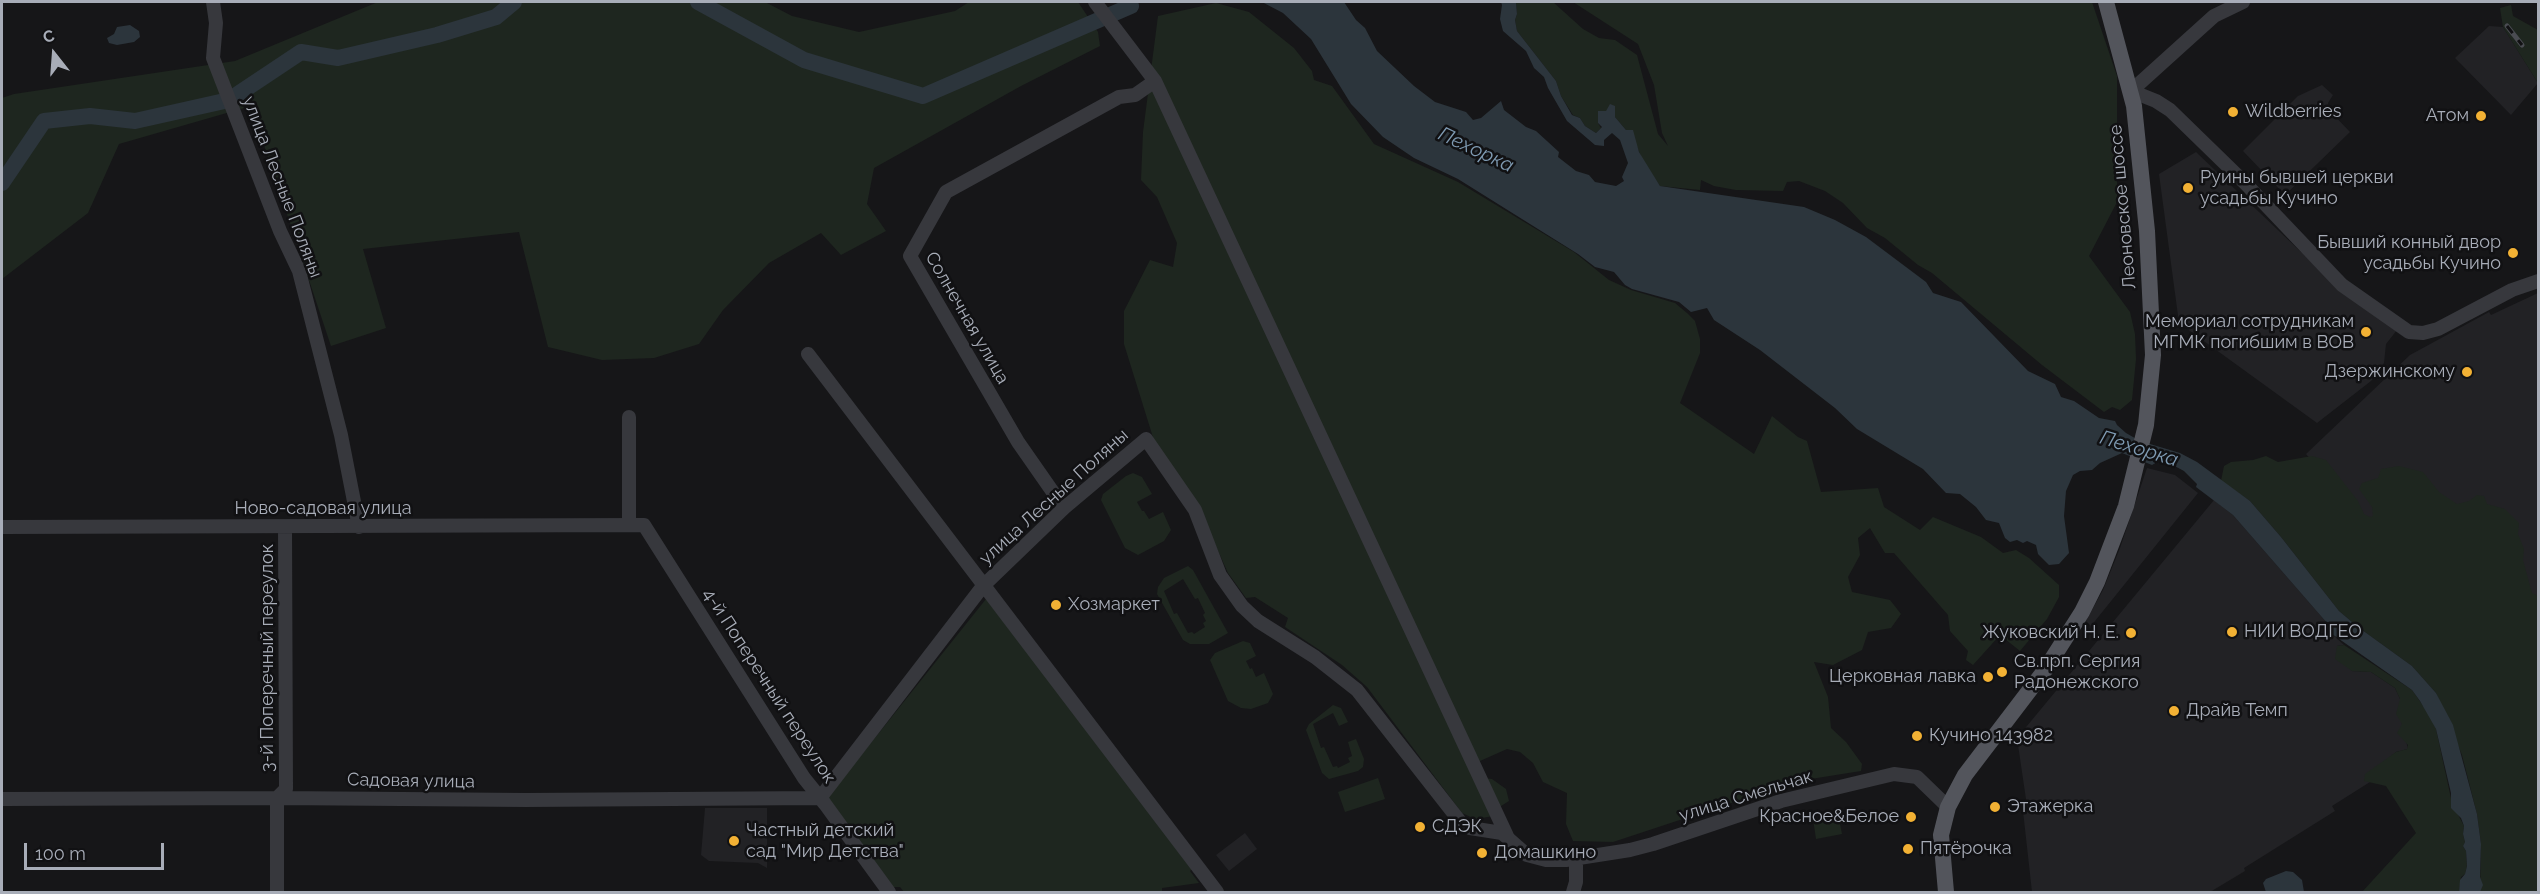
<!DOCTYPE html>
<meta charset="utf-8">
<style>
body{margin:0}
#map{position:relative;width:2540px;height:894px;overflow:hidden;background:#161618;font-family:Raleway,sans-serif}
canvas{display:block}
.frame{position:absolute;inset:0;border:3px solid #a8adb8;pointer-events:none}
.north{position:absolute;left:24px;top:24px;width:60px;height:60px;-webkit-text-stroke:4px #111113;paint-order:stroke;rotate:343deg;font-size:16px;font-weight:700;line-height:24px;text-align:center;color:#a8adb8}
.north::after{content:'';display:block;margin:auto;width:21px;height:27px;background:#a8adb8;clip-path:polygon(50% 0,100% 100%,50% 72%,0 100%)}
.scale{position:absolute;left:24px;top:843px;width:140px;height:27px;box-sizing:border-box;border:3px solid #a8adb8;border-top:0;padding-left:8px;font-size:18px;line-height:21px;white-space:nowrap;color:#a8adb8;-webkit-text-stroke:4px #111113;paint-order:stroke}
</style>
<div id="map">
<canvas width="2540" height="894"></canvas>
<div class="frame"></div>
<div class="north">С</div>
<div class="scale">100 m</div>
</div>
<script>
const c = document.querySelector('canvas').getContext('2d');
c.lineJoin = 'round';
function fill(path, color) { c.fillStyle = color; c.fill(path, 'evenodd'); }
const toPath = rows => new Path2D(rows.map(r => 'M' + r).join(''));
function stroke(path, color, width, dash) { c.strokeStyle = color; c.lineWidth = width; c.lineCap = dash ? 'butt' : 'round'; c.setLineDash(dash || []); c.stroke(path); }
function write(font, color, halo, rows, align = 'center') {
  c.font = font + ' Raleway,sans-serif'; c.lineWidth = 5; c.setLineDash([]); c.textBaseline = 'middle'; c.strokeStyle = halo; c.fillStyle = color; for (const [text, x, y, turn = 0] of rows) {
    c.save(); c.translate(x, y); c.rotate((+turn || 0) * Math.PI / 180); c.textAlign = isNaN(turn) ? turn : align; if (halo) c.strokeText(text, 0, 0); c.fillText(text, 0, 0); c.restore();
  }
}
const built = toPath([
 [2489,26,2503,27,2538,83,2511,115,2455,58],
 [2322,85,2333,95,2328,103,2329,110,2350,132,2285,195,2243,151,2298,96],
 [2196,152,2344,293,2397,330,2386,344,2384,363,2371,381,2317,423,2179,323,2159,174],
 [2538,293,2538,712,2471,647,2306,454,2410,355,2489,312,2491,315],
 [2147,468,2175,475,2198,493,2091,626,2086,621,2103,590,2120,548],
 [2214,500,2233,515,2327,623,2332,634,2344,645,2337,646,2352,671,2371,672,2395,688,2400,699,2402,724,2408,749,2396,752,2365,780,2370,782,2332,806,2335,811,2244,868,2245,871,2210,892,2032,892,2023,811,2027,806,2017,738],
 [705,808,767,808,767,868,758,863,709,861,701,855],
 [1245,833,1257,849,1229,871,1216,855]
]);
const green = toPath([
 [378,2,765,2,792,16,859,32,955,11,969,2,1078,2,1098,32,1100,46,1021,86,874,168,867,204,886,231,841,255,821,233,769,263,723,310,699,344,654,358,602,360,548,347,519,232,363,249,386,328,331,346,251,106,119,144,88,213,2,279,2,98,14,94,235,61],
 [1516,2,1553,2,1583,29,1599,38,1615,40,1637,55,1658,134,1668,146,1662,133,1654,85,1638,44,1573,2,2092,2,2117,76,2117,202,2089,256,2130,312,2135,334,2136,359,2132,400,2120,410,2112,407,2104,412,2042,365,1932,273,1918,265,1885,238,1867,228,1843,203,1825,191,1799,181,1787,182,1783,191,1736,190,1714,186,1701,180,1700,190,1660,186,1643,161,1633,138,1632,130,1626,130,1615,117,1606,111,1598,123,1601,128,1596,133,1585,126,1580,118,1573,115,1561,96,1556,81,1517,31,1515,20,1517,14],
 [1216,3,1249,12,1294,48,1312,71,1314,80,1332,86,1374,144,1458,182,1574,252,1609,280,1631,290,1675,303,1687,313,1695,321,1700,339,1700,353,1680,403,1754,454,1772,416,1798,437,1807,441,1821,492,1878,488,1884,507,1920,530,1933,517,1981,537,2003,553,2016,550,2029,558,2059,585,2059,597,2047,619,2020,651,2000,635,1973,665,1966,660,1968,651,1950,631,1948,615,1894,553,1885,553,1870,528,1858,538,1860,555,1848,577,1852,592,1890,600,1901,614,1891,628,1868,632,1862,650,1833,665,1814,662,1828,697,1831,728,1846,742,1862,764,1861,771,1798,781,1613,842,1573,841,1566,824,1567,793,1543,782,1533,763,1520,752,1507,749,1480,761,1473,768,1477,777,1492,779,1506,789,1509,801,1501,806,1494,816,1475,819,1462,813,1367,687,1342,665,1285,627,1288,618,1255,597,1246,598,1228,573,1195,500,1156,447,1124,344,1124,311,1150,260,1173,267,1177,243,1157,197,1141,180,1143,132,1158,16],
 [2511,5,2513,16,2538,30,2538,83,2503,27,2500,8],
 [2266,456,2278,462,2312,456,2326,460,2358,501,2364,514,2370,517,2373,516,2372,507,2359,489,2362,483,2378,478,2381,469,2399,466,2423,472,2439,492,2457,504,2469,501,2477,495,2484,496,2487,504,2505,509,2519,523,2518,534,2524,549,2523,560,2532,593,2538,596,2538,892,2480,892,2481,844,2477,814,2462,755,2436,693,2412,666,2358,627,2339,611,2281,537,2250,501,2221,481,2224,466,2231,462,2253,460],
 [1133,473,1142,477,1152,494,1137,502,1142,511,1144,511,1149,519,1163,512,1171,530,1164,541,1138,555,1125,548,1101,500,1103,494,1126,476],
 [1188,566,1193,570,1228,633,1209,644,1190,644,1183,640,1157,594,1158,587,1164,578],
 [1183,579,1195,599,1198,598,1205,613,1203,615,1206,621,1203,623,1205,627,1194,634,1192,632,1188,633,1177,613,1174,614,1164,591],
 [986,599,1193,868,1190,871,1199,883,1162,888,1162,892,904,892,900,887,893,887,826,799],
 [1243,641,1250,643,1256,656,1246,661,1250,669,1252,668,1256,677,1264,673,1273,694,1268,703,1251,709,1241,708,1228,701,1210,660,1215,653],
 [2344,645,2412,690,2431,717,2436,729,2452,803,2464,826,2463,834,2465,842,2463,846,2466,851,2467,866,2465,874,2461,877,2459,892,2362,892,2416,833,2386,786,2364,781,2365,774,2396,752,2407,749,2408,745,2397,733,2402,724,2396,714,2400,699,2395,688,2371,672,2352,671,2335,659,2337,646],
 [1333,705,1341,708,1348,722,1339,726,1333,713,1313,724,1321,748,1324,747,1333,767,1337,766,1338,768,1350,762,1348,758,1352,756,1348,742,1356,739,1364,759,1363,767,1358,771,1329,779,1322,773,1306,730,1309,724],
 [1378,778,1385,799,1345,812,1338,792],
 [1838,814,1842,834,1816,839,1813,819]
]);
const water = toPath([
 [1262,2,1344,2,1356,20,1365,28,1377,51,1414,86,1435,102,1466,112,1473,120,1481,118,1501,101,1504,110,1526,127,1536,131,1559,152,1558,157,1576,171,1589,175,1595,182,1616,186,1624,181,1622,177,1628,163,1620,140,1612,133,1604,140,1604,146,1595,145,1567,121,1548,88,1544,77,1534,68,1526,51,1503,31,1500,19,1502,5,1501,2,1516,2,1517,14,1515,20,1517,31,1556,81,1561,96,1572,115,1580,118,1585,126,1596,133,1602,127,1598,123,1598,111,1606,111,1610,104,1615,106,1615,117,1626,130,1633,130,1639,152,1660,186,1804,207,1835,220,1866,237,1926,282,1933,293,1961,302,2028,371,2055,384,2061,397,2074,401,2099,418,2115,421,2117,425,2126,433,2140,441,2180,453,2197,462,2250,501,2281,537,2339,611,2358,627,2412,666,2436,693,2453,725,2477,814,2481,844,2480,877,2483,885,2480,892,2459,892,2460,880,2465,874,2467,866,2466,851,2463,846,2465,842,2463,834,2464,826,2461,818,2451,808,2451,793,2436,729,2420,701,2412,690,2332,634,2327,623,2233,515,2196,487,2197,484,2184,471,2167,462,2157,462,2152,465,2122,453,2100,463,2092,470,2080,471,2073,475,2066,491,2064,516,2069,553,2059,564,2049,565,2038,554,2036,545,2027,541,2023,543,2017,540,2010,542,2005,538,1999,523,1986,520,1976,507,1960,494,1946,493,1923,469,1857,429,1835,408,1760,350,1714,320,1707,308,1691,312,1679,302,1632,289,1625,285,1614,272,1595,267,1578,254,1458,179,1414,158,1383,137,1351,104,1311,39,1283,13],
 [130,25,139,31,140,37,134,42,117,45,109,43,107,38,114,34,117,27],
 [2286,871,2293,872,2302,880,2304,892,2266,892,2263,883,2266,879]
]);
const river = toPath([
 [698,2,804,60,923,96,1131,6],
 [2,183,44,121,90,116,135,121,229,100,301,52,338,58,437,35,496,17,514,2]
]);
const minor = toPath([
 [213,2,216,23,213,58,280,231,299,271,341,435,359,527],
 [1095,2,1155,81,1507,836],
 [2243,2,2214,16,2131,91,2156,101,2170,110,2245,183,2342,285,2409,332,2423,333,2438,329,2512,290,2538,281],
 [808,354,1217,892],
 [1064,508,1018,442,910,256,946,192,1119,97,1135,95,1155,81],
 [629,525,629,417],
 [2,527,644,525,804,778,825,804,889,892],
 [820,798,983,586,1064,508,1146,439,1195,510,1220,575,1242,606,1258,621,1315,657,1357,690,1462,824,1470,828,1502,833,1527,855,1546,860,1566,860,1630,850,1653,844,1781,801,1894,774,1917,777,1948,807],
 [2,799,277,798,526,800,820,798],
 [277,892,277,798,286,789,285,527],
 [1573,892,1576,882,1576,859]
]);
const major = toPath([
 [1946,892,1941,835,1948,807,1965,775,2045,670,2082,612,2097,582,2126,506,2146,425,2153,355,2147,231,2134,106,2106,2]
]);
const rail = toPath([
 [2507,26,2522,45]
]);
const markers = [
 [2233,112,6,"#f2b134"],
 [2481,116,6,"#f2b134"],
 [2188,188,6,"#f2b134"],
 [2513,253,6,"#f2b134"],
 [2366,332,6,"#f2b134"],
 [2467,372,6,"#f2b134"],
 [1056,605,6,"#f2b134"],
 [2232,632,6,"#f2b134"],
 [2131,633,6,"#f2b134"],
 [2002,672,6,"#f2b134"],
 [1988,677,6,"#f2b134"],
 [2174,711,6,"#f2b134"],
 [1917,736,6,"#f2b134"],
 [1995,807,6,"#f2b134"],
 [1911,817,6,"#f2b134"],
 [1420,827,6,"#f2b134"],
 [734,841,6,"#f2b134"],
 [1908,849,6,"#f2b134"],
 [1482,853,6,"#f2b134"]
];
const poiNames = [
 ["Wildberries",2245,112],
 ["Атом",2469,116,"right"],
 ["Руины бывшей церкви",2200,178],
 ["усадьбы Кучино",2200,199],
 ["Бывший конный двор",2501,243,"right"],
 ["усадьбы Кучино",2501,264,"right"],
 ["Мемориал сотрудникам",2354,322,"right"],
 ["МГМК погибшим в ВОВ",2354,343,"right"],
 ["Дзержинскому",2455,372,"right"],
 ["Хозмаркет",1068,605],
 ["НИИ ВОДГЕО",2244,632],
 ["Жуковский Н. Е.",2119,633,"right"],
 ["Св.прп. Сергия",2014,662],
 ["Радонежского",2014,683],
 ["Церковная лавка",1976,677,"right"],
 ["Драйв Темп",2186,711],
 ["Кучино 143982",1929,736],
 ["Этажерка",2007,807],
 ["Красное&Белое",1899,817,"right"],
 ["СДЭК",1432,827],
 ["Частный детский",746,831],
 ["сад \"Мир Детства\"",746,852],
 ["Пятёрочка",1920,849],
 ["Домашкино",1494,853]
];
const streetNames = [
 ["улица Лесные Поляны",282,187,69],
 ["Леоновское шоссе",2123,207,-95],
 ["Солнечная улица",967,318,60],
 ["улица Лесные Поляны",1054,497,-42],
 ["Ново-садовая улица",323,509],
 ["3-й Поперечный переулок",268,658,-90],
 ["4-й Поперечный переулок",769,686,57],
 ["Садовая улица",411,781,1],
 ["улица Смельчак",1746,796,-17]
];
const waterNames = [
 ["Пехорка",1476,150,25],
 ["Пехорка",2139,449,17]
];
fill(built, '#222225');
fill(green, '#1e261f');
fill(water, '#2c353c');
stroke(river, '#2c353c', 16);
stroke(minor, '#37383d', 14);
stroke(major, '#53555c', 16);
stroke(rail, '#4a4c52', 5);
stroke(rail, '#111113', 3, [9]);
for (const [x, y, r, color] of markers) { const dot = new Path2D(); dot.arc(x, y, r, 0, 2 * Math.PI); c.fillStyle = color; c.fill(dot); stroke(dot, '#111113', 2); }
write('18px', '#a8adb8', '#111113', poiNames, 'left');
write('18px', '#a8adb8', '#111113', streetNames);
write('italic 20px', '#7f9bb3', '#111113', waterNames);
</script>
